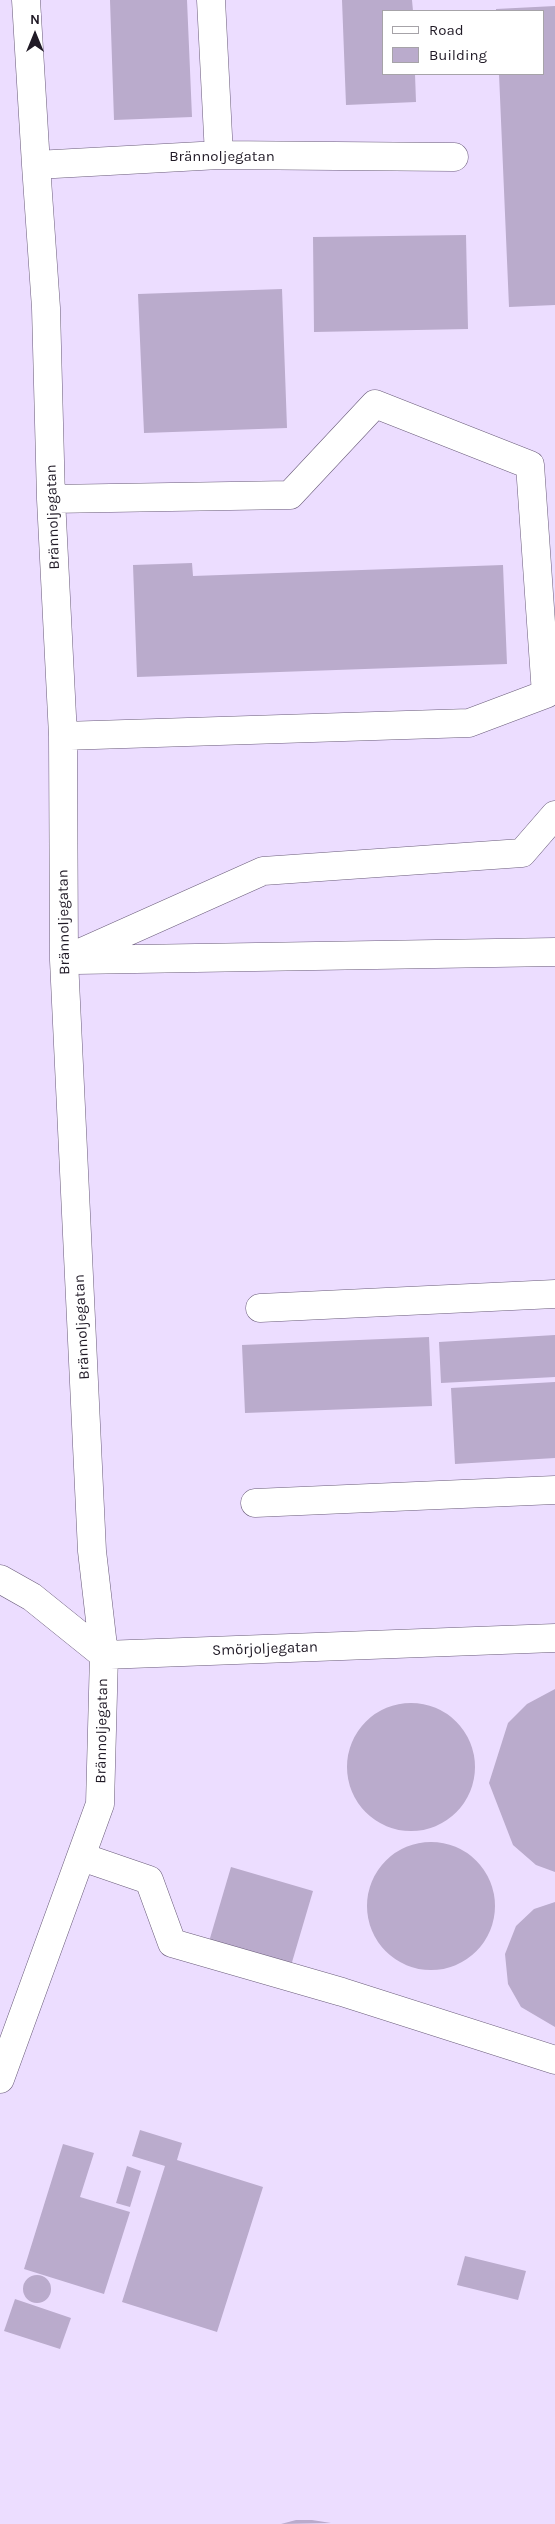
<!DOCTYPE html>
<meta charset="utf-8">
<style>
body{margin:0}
#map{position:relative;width:555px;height:2524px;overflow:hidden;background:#f0e7fc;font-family:Karla,sans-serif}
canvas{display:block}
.legend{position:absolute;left:382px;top:10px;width:162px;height:65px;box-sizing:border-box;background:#fff;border:1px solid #a6a3a8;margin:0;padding:6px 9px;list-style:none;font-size:15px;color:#201a26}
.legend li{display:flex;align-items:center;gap:10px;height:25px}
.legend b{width:25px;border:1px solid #a6a3a8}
.north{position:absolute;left:10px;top:10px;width:50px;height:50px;-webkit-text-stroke:4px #fff;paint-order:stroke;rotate:0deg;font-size:14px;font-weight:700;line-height:20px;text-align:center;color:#201a26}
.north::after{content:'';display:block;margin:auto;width:18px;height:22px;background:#201a26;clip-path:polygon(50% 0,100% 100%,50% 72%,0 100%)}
</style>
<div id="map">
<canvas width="555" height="2524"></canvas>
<ul class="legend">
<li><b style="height:6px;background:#fff"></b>Road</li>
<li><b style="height:14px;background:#baabcc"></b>Building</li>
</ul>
<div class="north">N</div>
</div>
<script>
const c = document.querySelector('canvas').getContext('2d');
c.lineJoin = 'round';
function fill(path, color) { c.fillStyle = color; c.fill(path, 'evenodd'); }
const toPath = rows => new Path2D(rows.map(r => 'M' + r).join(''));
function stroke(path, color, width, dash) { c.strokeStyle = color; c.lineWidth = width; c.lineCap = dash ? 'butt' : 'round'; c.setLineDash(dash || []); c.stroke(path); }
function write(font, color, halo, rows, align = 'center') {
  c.font = font + ' Karla,sans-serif'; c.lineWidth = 4; c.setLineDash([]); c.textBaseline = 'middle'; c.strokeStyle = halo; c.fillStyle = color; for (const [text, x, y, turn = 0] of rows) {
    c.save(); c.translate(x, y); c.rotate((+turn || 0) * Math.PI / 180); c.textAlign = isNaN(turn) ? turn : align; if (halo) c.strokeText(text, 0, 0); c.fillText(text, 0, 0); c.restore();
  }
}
const built = toPath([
 [0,0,555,0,555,2524,0,2524],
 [384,11,544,11,544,74,384,74]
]);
const building = toPath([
 [110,0,187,0,192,117,114,120],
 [342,0,412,0,413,11,384,11,384,74,415,74,416,102,346,105],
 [555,6,555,305,509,307,499,74,544,74,544,11,496,11,496,9],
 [466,235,468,329,314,332,313,237],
 [282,289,287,428,144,433,138,294],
 [192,563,193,576,503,565,507,664,137,677,133,565],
 [555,1335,555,1377,441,1383,439,1342],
 [429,1337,432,1406,245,1413,242,1345],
 [555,1382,555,1458,455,1464,451,1388],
 [555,1689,555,1872,536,1865,513,1845,489,1783,508,1723,527,1704],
 '347 1767a64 64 0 1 1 128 0a64 64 0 1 1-128 0Z',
 '367 1906a64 64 0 1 1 128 0a64 64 0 1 1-128 0Z',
 [231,1867,313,1891,290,1969,208,1945],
 [555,1902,555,2027,521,2007,508,1984,505,1954,516,1926,534,1909],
 [140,2130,182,2143,177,2160,263,2187,217,2332,122,2302,165,2166,132,2156],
 [63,2144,94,2153,80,2197,130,2212,104,2294,24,2269],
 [127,2166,141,2171,130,2207,116,2203],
 [465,2256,526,2271,518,2300,457,2285],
 '23 2289a14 14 0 1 1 28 0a14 14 0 1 1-28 0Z',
 [15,2299,71,2318,60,2349,4,2331],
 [296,2520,312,2520,331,2523,281,2524]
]);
const minor = toPath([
 [26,0,36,165],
 [211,0,219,155],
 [51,499,290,495,375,404,530,465,546,694,469,723,63,736],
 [64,960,263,871,522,853,555,815],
 [76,960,555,952],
 [260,1308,555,1294],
 [255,1503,555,1490],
 [0,1579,32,1597,104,1655,555,1638],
 [82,1857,149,1880,172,1943,342,1992,555,2060],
 [0,2079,100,1804,104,1655,92,1551,64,960,63,736,51,499,46,308,36,165,219,155,454,157]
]);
const streetNames = [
 ["Brännoljegatan",222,157],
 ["Brännoljegatan",53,517,-92],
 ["Brännoljegatan",64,922,-91],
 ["Brännoljegatan",82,1327,-93],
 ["Smörjoljegatan",265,1649,-2],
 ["Brännoljegatan",102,1731,-89]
];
fill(built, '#ecddff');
fill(building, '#baabcc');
stroke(minor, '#6a5c7a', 29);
stroke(minor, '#fff', 28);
write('15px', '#201a26', '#fff', streetNames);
</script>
